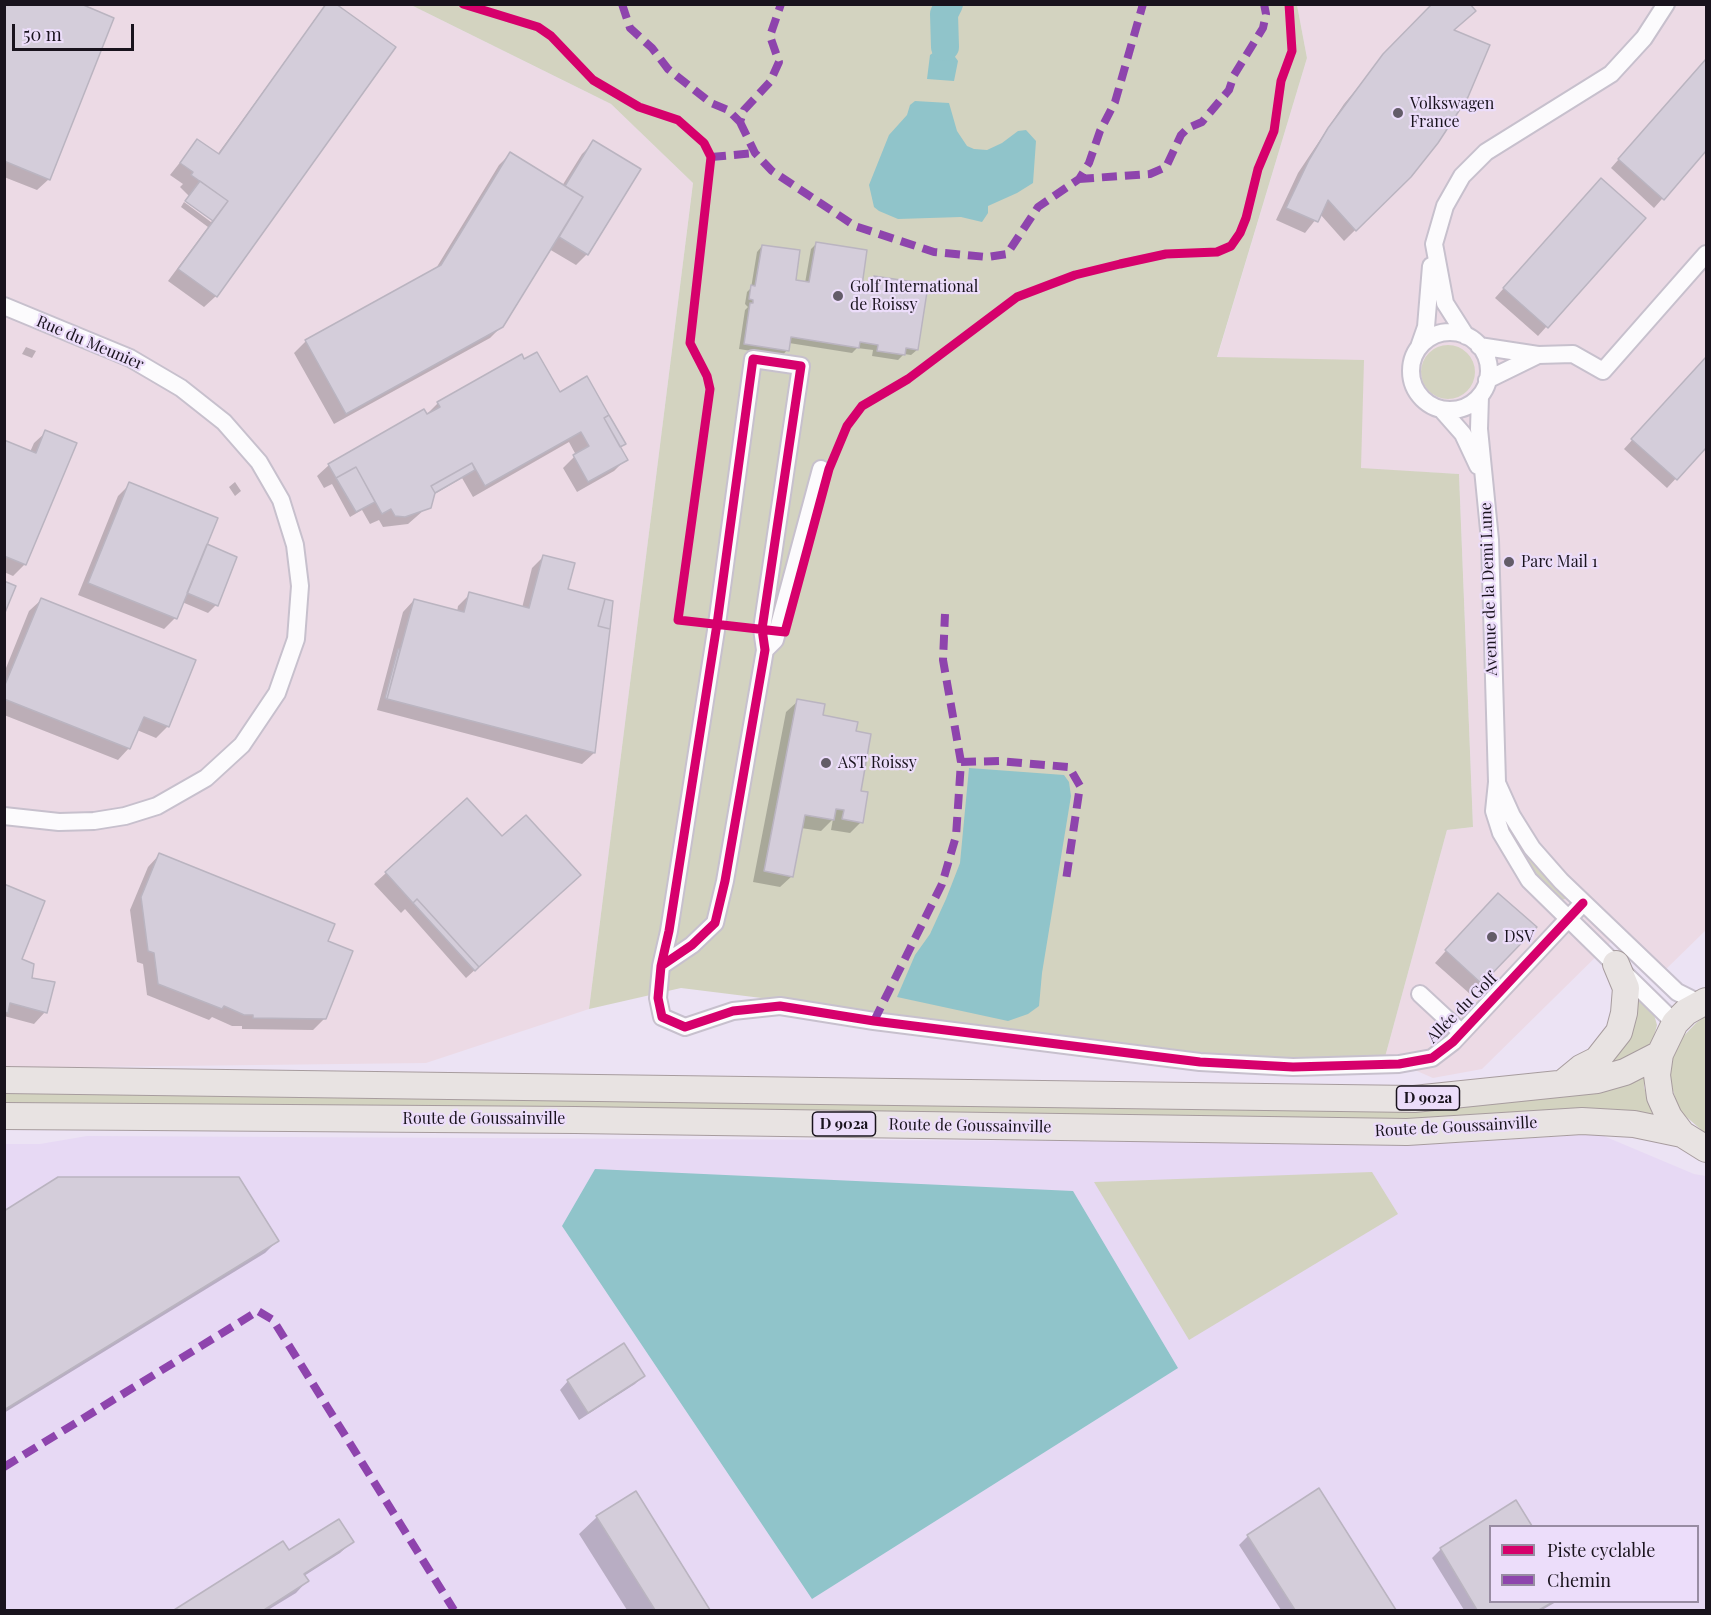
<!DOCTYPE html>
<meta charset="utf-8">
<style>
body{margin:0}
#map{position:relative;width:1711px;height:1615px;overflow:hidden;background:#ece3f4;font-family:"Playfair Display",serif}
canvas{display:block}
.frame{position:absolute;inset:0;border:6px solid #19131d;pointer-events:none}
.legend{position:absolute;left:1489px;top:1525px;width:210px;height:78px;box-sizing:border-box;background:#ecddfa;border:2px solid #988ca2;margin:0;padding:8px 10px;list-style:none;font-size:18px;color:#19131d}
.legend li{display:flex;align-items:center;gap:12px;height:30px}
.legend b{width:30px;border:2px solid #988ca2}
.scale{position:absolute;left:12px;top:24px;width:122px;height:27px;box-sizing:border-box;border:3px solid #19131d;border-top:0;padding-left:8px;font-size:18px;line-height:21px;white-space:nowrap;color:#19131d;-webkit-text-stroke:4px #ecddfa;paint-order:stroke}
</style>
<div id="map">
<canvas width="1711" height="1615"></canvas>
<div class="frame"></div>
<ul class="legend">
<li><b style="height:8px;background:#d6006c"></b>Piste cyclable</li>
<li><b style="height:8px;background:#8e44ad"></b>Chemin</li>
</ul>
<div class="scale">50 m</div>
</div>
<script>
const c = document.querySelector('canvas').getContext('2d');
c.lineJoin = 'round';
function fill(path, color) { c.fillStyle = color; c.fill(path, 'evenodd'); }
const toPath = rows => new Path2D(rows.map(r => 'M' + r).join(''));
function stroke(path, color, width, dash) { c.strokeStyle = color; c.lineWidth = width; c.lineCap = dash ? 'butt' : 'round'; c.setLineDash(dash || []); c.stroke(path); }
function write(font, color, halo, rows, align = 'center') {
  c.font = font + ' "Playfair Display",serif'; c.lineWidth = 4.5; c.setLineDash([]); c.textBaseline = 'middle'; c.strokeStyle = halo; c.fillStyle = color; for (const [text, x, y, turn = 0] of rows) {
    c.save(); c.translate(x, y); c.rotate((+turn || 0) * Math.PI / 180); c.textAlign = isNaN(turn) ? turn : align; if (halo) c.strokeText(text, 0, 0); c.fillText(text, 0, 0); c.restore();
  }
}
const industrial = toPath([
 [4,5,411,5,611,104,693,183,589,1009,426,1063,5,1068],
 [1297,5,1706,5,1706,930,1662,973,1620,933,1482,1069,1433,1078,1385,1057,1447,830,1473,827,1459,474,1361,469,1217,358,1307,58]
]);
const built = toPath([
 [1599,1134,1694,1174,1706,1176,1706,1610,5,1610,5,1144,40,1144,87,1136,1453,1143],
 [1490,1526,1698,1526,1698,1602,1490,1602]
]);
const green = toPath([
 [411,5,1297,5,1307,58,1217,357,1364,360,1361,468,1459,474,1473,827,1447,830,1385,1057,1261,1060,681,988,589,1009,693,183,611,104],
 '1421 372a27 27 0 1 1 54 0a27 27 0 1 1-54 0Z',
 [1502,812,1523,848,1566,896,1565,899,1560,900,1553,895,1519,856],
 [1626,982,1653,1011,1657,1025,1653,1040,1642,1053,1604,1070],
 [1706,1016,1706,1134,1683,1114,1677,1104,1670,1080,1673,1054,1678,1042,1696,1023],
 [1644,1074,1644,1087,1654,1120,1434,1123,5,1109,5,1089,1435,1105],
 [1372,1172,1398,1214,1189,1340,1094,1182]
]);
const water = toPath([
 [943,46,948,47,958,61,954,81,927,79,930,55],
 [915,101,949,103,957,131,967,146,974,149,987,150,1002,143,1018,131,1026,130,1036,141,1033,183,1017,193,988,206,988,213,982,222,961,217,898,219,879,211,874,207,869,185,889,135,907,115,910,105],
 [969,768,1064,775,1069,782,1071,796,1042,973,1039,1006,1028,1014,1008,1021,897,997,915,955,930,934,946,899,960,863],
 [595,1169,1073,1191,1178,1368,812,1599,562,1226]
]);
const shadow = toPath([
 [4,4,49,179,37,190,4,177],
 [327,4,216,296,204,307,168,281,208,227,181,207,184,202,211,222,213,220,180,187,183,184,170,175,197,141,217,155],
 [1434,4,1453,31,1410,176,1344,241,1320,214,1305,233,1276,220,1298,173,1344,104,1398,39],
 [1706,60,1706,149,1654,208,1611,168],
 [594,142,587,254,576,265,549,249,502,326,490,338,334,424,294,353,306,341,435,270,499,165,510,154,562,186,582,154],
 [1592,189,1644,218,1538,336,1495,298],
 [817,243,860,287,868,288,875,277,917,350,911,355,904,354,898,360,872,356,873,350,857,348,852,353,789,343,787,350,782,356,739,349,745,310,748,307,745,304,747,292,751,288,757,252,762,246,794,281,805,283,811,249],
 [26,347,36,351,32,358,22,354],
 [521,356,619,447,626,459,614,471,577,492,563,468,576,455,569,442,473,497,462,478,433,495,432,503,408,524,383,527,379,520,370,524,362,510,350,517,332,484,324,488,317,476,329,465,426,415,438,403],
 [1706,358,1706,446,1667,488,1624,449],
 [46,432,25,564,13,576,4,572,4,441,30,452,34,443],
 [235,482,241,491,235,496,229,487],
 [130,484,203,551,216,605,208,613,182,602,175,618,164,629,78,595,118,496],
 [544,556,566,590,594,753,582,764,377,710,403,612,414,600,457,612,458,606,470,594,522,608,532,568],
 [41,600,168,726,156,738,137,730,129,748,118,760,4,715,4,673,29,611],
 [798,701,854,732,861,822,850,833,831,830,833,819,821,831,801,828,792,876,780,887,753,882,786,712],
 [502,839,567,886,466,978,405,909,401,913,374,884,386,873],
 [159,855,326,942,325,1018,313,1030,242,1029,242,1026,232,1026,212,1017,209,1020,147,995,143,964,137,962,130,910,148,867],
 [4,886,20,960,45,1012,34,1024,4,1016],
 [1486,906,1535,927,1470,994,1435,963],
 [4,1213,277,1241,265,1253,4,1413],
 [643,1376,635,1384,579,1420,560,1390,568,1381],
 [1318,1490,1394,1610,1281,1610,1239,1545,1248,1536],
 [636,1493,709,1610,627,1610,579,1534,597,1517],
 [1515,1502,1530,1526,1490,1526,1490,1602,1556,1602,1542,1610,1464,1610,1432,1558,1441,1549],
 [352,1542,340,1553,304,1576,307,1581,296,1593,268,1610,176,1610,283,1543,289,1552]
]);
const river = toPath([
 [945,47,944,14,949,4]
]);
const building = toPath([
 [4,4,81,4,114,18,50,180,4,161,4,4],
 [326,4,336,4,396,47,217,297,178,269,228,201,191,175,193,172,180,163,197,139,219,154,326,4],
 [1432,4,1470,4,1476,11,1454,30,1490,45,1468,97,1438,143,1411,177,1356,231,1328,200,1318,222,1286,208,1309,160,1328,128,1383,54,1432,4],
 [1706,59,1706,151,1664,200,1618,159,1706,59],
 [593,140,641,169,588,255,559,237,583,197,565,186,593,140],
 [510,152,583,197,503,327,346,414,305,340,441,265,510,152],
 [1601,178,1646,218,1548,328,1503,288,1601,178],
 [200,181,228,201,213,221,185,201,200,181],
 [816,242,867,250,862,286,872,287,874,276,914,282,914,288,927,292,918,350,906,348,905,355,877,351,878,345,860,342,859,348,791,337,789,351,744,344,750,303,753,303,753,300,749,299,751,285,755,286,762,245,800,250,796,280,809,282,816,242],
 [537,352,560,392,587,376,609,415,604,418,628,460,588,482,573,455,589,446,581,432,485,486,472,463,431,486,435,493,431,508,405,517,395,516,391,509,382,514,356,467,336,478,328,464,424,409,427,414,440,407,437,402,522,354,524,359,537,352],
 [1706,357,1706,448,1677,480,1631,439,1706,357],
 [609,415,626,444,620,447,604,418,609,415],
 [45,430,77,443,26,565,4,556,4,440,36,453,45,430],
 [472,463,475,470,435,493,431,486,472,463],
 [356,467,375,502,356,512,336,478,356,467],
 [129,482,218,518,177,619,88,583,129,482],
 [207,544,237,557,218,606,187,593,207,544],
 [543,555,575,563,568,589,605,599,598,626,610,629,595,753,387,699,414,599,464,612,469,592,529,608,543,555],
 [4,581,16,586,4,615,4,581],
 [41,598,196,660,169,727,144,717,130,749,4,699,4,687,41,598],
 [605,599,613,601,610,629,598,626,605,599],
 [398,649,400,649,387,699,385,698,398,649],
 [797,699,825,704,823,715,858,722,856,731,871,734,861,791,868,792,863,823,842,819,844,810,836,809,834,820,805,815,793,877,764,871,797,699],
 [467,798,502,836,526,815,581,875,479,967,417,899,413,903,385,872,467,798],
 [159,853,335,924,328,941,353,951,326,1019,253,1018,253,1015,244,1015,224,1006,222,1009,158,984,154,953,148,951,141,897,159,853],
 [4,884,45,901,22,959,34,964,32,978,55,982,47,1013,10,1003,8,1013,4,1012,4,884],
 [1498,893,1537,927,1482,984,1445,950,1498,893],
 [417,899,479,967,475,971,413,903,417,899],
 [58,1177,239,1177,279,1241,4,1410,4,1211,58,1177],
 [624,1343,645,1376,588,1413,567,1380,624,1343],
 [1319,1488,1396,1610,1295,1610,1247,1535,1319,1488],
 [636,1491,710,1610,655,1610,596,1516,636,1491],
 [1516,1500,1532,1526,1490,1526,1490,1602,1553,1602,1539,1610,1477,1610,1440,1548,1516,1500],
 [339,1519,354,1542,304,1574,309,1581,264,1610,174,1610,283,1541,289,1550,339,1519]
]);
const street = toPath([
 [4,306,130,358,181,388,224,422,259,462,281,500,295,545,300,586,296,639,277,693,242,745,206,778,157,806,125,816,94,821,59,822,4,816],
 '1411 371a39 39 0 1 1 78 0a39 39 0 1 1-78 0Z',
 [1466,336,1445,303,1434,244,1445,206,1462,176,1486,152,1611,74,1644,38,1666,4],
 [1479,346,1538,355,1573,354,1603,371,1706,254],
 [1419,347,1426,327,1431,266],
 [1487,380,1538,355],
 [1480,396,1479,429,1490,540,1497,782,1494,811,1501,833,1529,880,1675,1023],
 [1441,409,1463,434,1478,466],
 [765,650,775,640,821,469],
 [1498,785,1512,816,1532,848,1561,881,1677,992,1699,1003],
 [661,966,692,945,715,923,725,881,765,650,762,629,801,366,753,359,717,624,669,931,661,966,658,998,662,1017,685,1027,733,1011,780,1006,874,1021,1200,1062,1293,1067,1399,1064,1432,1058,1453,1042,1583,903],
 [1420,994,1461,1032]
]);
const primary = toPath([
 [1706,1001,1686,1012,1675,1023,1660,1054,1657,1075,1660,1097,1669,1117,1682,1134,1706,1149],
 [4,1080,1414,1099,1597,1080,1625,1072,1660,1054],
 [1564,1082,1581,1068,1597,1060,1619,1032,1624,1013,1626,988,1616,964],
 [4,1116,575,1120,1407,1132,1582,1121,1634,1124,1682,1134]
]);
const quiet = toPath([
 [622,4,630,28,652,48,668,69,711,103,728,110,740,122,744,110,770,82,779,62,770,36,781,4],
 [740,122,755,153,772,171,855,226,934,252,987,257,1007,254,1038,207,1079,179,1089,163,1100,131,1115,102,1143,4],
 [711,157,755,153],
 [1079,179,1150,174,1166,167,1181,135,1188,128,1202,122,1229,90,1234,75,1263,28,1266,14,1264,4],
 [961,762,999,761,1069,767,1080,786,1066,880],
 [874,1021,942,884,956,836,961,762,943,660,945,614],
 [4,1467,258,1311,273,1320,454,1610]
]);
const cycleway = toPath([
 [463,4,538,27,551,36,593,80,639,107,678,120,704,143,711,157,690,343,707,376,710,389,678,620,785,632,829,469,847,426,862,406,908,379,1017,297,1075,275,1120,264,1166,254,1217,252,1231,246,1240,233,1246,218,1258,169,1274,131,1281,81,1292,51,1289,4],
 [661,966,692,945,715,923,725,881,765,650,762,629,801,366,753,359,717,624,669,931,661,966,658,998,662,1017,685,1027,733,1011,780,1006,874,1021,1200,1062,1293,1067,1399,1064,1432,1058,1453,1042,1583,903]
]);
const markers = [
 [1398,113,6,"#635c68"],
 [838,296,6,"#635c68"],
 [1509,562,6,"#635c68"],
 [826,763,6,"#635c68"],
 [1492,937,6,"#635c68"]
];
const shields = [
 [1428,1098,63],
 [844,1124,63]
];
const shieldNames = [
 ["D 902a",1428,1098],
 ["D 902a",844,1124]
];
const poiNames = [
 ["Volkswagen",1410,104],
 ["France",1410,122],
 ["Golf International",850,287],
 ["de Roissy",850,305],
 ["Parc Mail 1",1521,562],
 ["AST Roissy",838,763],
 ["DSV",1504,937]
];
const streetNames = [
 ["Rue du Meunier",90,343,23],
 ["Avenue de la Demi Lune",1489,589,-92],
 ["Allée du Golf",1462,1008,-45],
 ["Route de Goussainville",484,1119],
 ["Route de Goussainville",970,1126,1],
 ["Route de Goussainville",1456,1127,-3]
];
fill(industrial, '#ecdae5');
fill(built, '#e7d9f4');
fill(green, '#d3d3c0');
fill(water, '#90c4ca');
fill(shadow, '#0003');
stroke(river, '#90c4ca', 28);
fill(building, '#d4cdda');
stroke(building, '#bab4c0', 1.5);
stroke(street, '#c7c0cd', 20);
stroke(primary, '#a79c9e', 28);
stroke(street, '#fcfbfd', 16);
stroke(primary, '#e8e3e2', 26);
stroke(quiet, '#8e44ad', 8, [15, 8]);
stroke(cycleway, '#d6006c', 9);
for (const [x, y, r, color] of markers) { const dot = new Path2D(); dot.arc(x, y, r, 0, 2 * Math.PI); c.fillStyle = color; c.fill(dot); stroke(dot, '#ecddfa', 2); }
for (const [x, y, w] of shields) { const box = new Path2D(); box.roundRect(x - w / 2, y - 12, w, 24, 4.5); c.fillStyle = '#ecddfa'; c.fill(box); stroke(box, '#19131d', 1.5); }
write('bold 15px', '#19131d', null, shieldNames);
write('16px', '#19131d', '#ecddfa', poiNames, 'left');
write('16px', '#19131d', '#ecddfa', streetNames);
</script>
